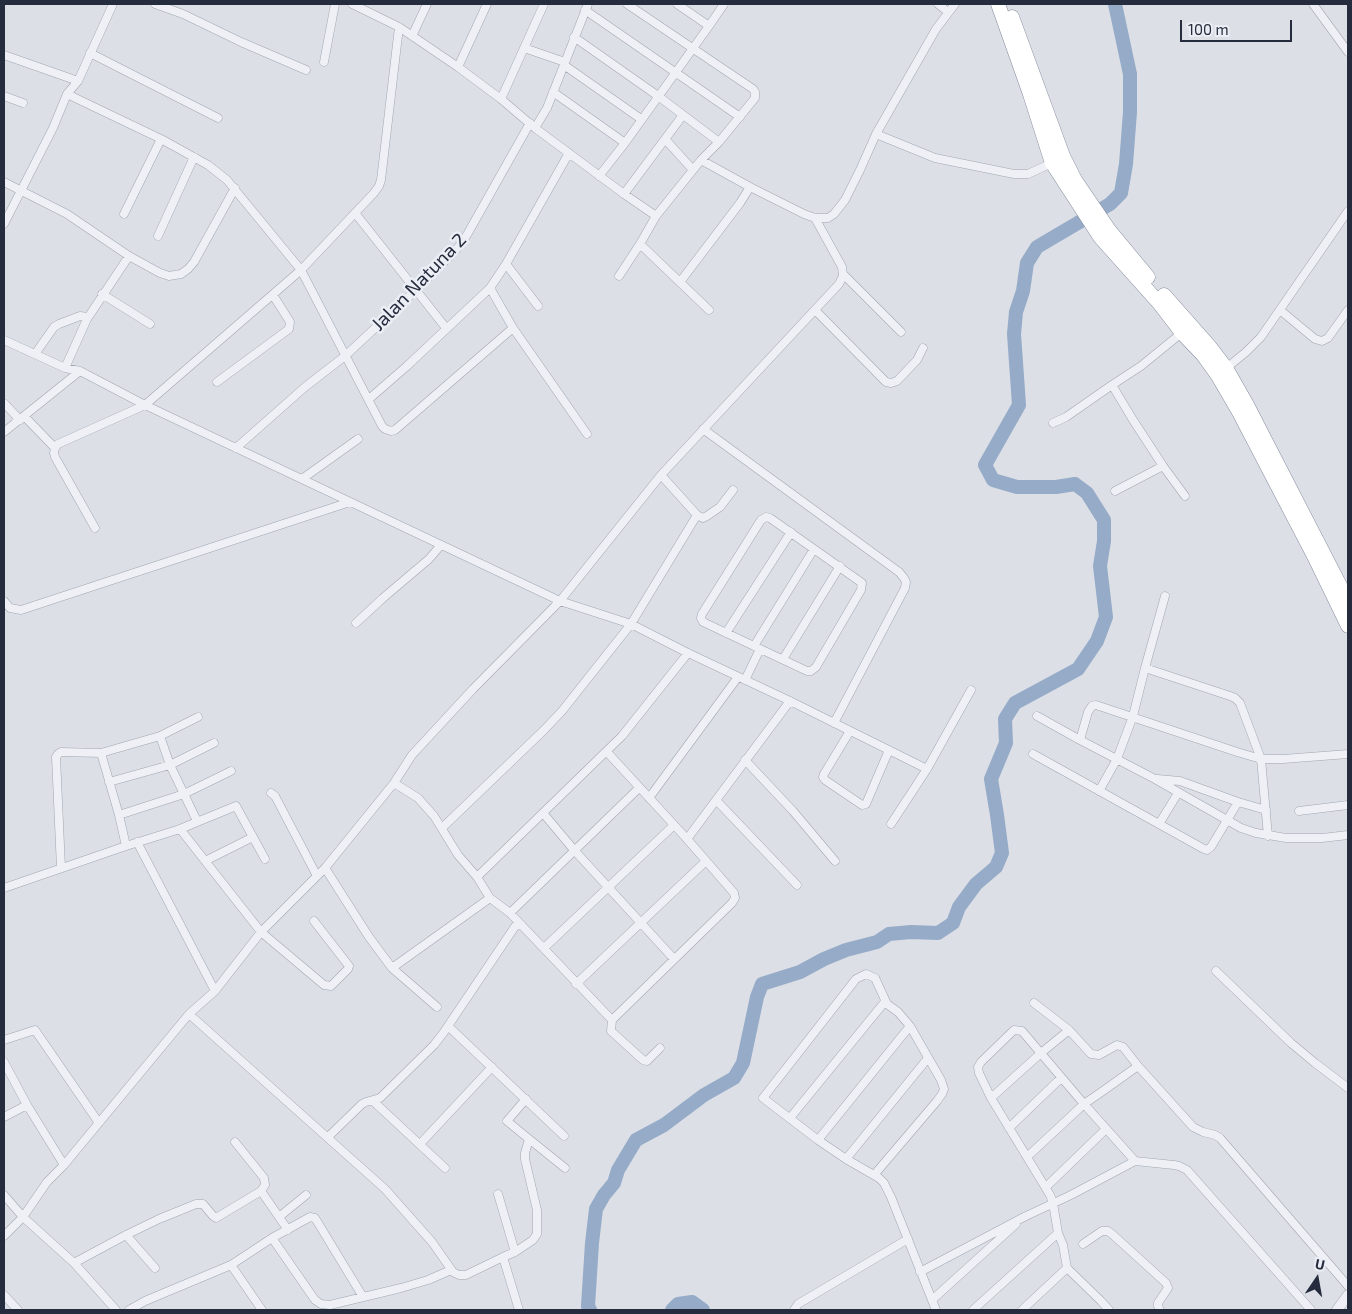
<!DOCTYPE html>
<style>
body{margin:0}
#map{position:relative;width:1352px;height:1314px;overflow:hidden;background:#dcdfe6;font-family:"Exo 2",sans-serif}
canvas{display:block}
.frame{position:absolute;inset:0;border:5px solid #252c3d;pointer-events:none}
.north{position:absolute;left:1292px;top:1254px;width:50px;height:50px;-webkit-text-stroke:4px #ebeef4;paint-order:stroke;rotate:12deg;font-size:14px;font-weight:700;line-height:20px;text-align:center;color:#252c3d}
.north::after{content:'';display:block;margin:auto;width:18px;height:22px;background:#252c3d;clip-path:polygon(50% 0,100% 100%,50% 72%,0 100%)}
.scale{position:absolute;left:1180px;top:20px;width:112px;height:22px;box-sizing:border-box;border:2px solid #252c3d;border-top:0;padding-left:6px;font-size:15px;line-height:18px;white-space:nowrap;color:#252c3d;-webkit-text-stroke:4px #ebeef4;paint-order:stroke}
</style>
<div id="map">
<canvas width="1352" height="1314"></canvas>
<div class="frame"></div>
<div class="north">U</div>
<div class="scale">100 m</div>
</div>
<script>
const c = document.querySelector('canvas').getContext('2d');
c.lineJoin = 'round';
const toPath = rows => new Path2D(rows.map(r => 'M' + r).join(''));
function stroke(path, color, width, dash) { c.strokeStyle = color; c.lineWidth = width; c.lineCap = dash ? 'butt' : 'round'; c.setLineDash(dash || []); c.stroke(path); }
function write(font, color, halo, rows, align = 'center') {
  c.font = font + ' "Exo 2",sans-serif'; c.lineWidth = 5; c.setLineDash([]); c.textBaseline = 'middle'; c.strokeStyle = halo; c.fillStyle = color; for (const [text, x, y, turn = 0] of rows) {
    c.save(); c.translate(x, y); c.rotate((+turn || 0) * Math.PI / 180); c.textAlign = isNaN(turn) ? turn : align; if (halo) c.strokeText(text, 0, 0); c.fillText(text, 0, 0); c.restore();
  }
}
const river = toPath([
 [590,1310,588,1306,592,1243,596,1209,604,1195,614,1183,618,1170,636,1140,664,1125,704,1095,734,1078,743,1063,757,997,762,984,800,972,824,959,846,950,877,942,889,934,911,932,938,933,953,923,959,907,976,884,996,867,1002,853,997,815,991,779,1006,743,1005,719,1015,703,1078,669,1097,641,1106,617,1100,566,1104,541,1104,520,1087,493,1075,484,1056,487,1017,487,993,480,985,465,1019,405,1014,334,1016,312,1023,291,1027,263,1037,247,1110,204,1121,193,1126,164,1130,112,1130,74,1115,4],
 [672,1310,678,1304,692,1302,703,1310]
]);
const minor = toPath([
 [155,4,183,14,241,42,306,70],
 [352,4,399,27,458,67,501,99,535,128,624,194,656,216,701,160,750,187,804,214,815,218,828,218,834,214,845,200,860,170,876,134,935,158,1014,174,1028,174,1054,162],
 [627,4,753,89,755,92,755,98,719,142,701,160],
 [677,4,709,26],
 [938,4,948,12],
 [1313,4,1348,52],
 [585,10,740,117],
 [412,36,427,4],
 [574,37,658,96,719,142],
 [524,48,565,62],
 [90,53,218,118],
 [4,55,78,81],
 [324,62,335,4],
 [564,65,641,119],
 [458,67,487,4],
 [553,92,625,143],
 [67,94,161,139,208,165,227,180,301,270,382,426,385,429,391,431,395,430,513,328],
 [4,96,23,103],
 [501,99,544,4],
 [535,128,547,108,588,4],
 [876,134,936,29,955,4],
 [665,139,693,170],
 [599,176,625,143,709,26,724,4],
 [4,182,67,214,129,256,160,273,169,276,181,274,188,269,194,262,235,188],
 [624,194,683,115],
 [355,213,446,328],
 [124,214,161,139],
 [4,224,53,128,67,94,78,81,113,4],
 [158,236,194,157],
 [640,244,709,310],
 [506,264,538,306],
 [843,274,901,332],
 [619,276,640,244,656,216],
 [680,282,740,203,750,187],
 [490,288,513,328,587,434],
 [102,294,150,324],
 [815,310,886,382,891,383,897,381,917,360,923,348],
 [1280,310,1315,339,1322,341,1328,338,1348,310],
 [1184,331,1141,366,1112,385,1133,420,1163,466,1185,496],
 [4,340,65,368,80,371,145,405,560,601,631,624,688,653,790,701,927,769],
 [35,354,54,327,59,324,80,316,88,317],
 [65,368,87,319,129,256],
 [1224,370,1246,352,1261,337,1348,211],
 [217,382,289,329,290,322,273,295],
 [369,399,407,366,490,288,506,264,569,153],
 [4,403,20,420],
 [25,417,55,448],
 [1053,423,1066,417,1112,385],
 [703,429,899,572,904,578,906,582,905,588,834,723],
 [4,432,80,371],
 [236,448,305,387,345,356,416,290,452,254,462,243,468,233,530,123],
 [661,475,697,515,703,518,707,516,720,507,733,490],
 [302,479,358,439],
 [1115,491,1163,466],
 [766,517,770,518,862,583,861,590,816,667,811,671,807,671,703,622,701,618,702,614,761,520,766,517],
 [95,528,55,457,54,453,55,448,58,444,145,405,301,270,374,193,379,186,381,180,399,27],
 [4,601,10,608,21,610,350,502],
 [356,623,383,598,429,559,441,545],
 [726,633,791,532],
 [754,646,814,549],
 [783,659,840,566],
 [1145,668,1230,696,1235,698,1240,703,1261,759,1268,836],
 [745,680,760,649],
 [1037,716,1080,740,1155,779,1241,828,1256,833,1286,838,1322,838,1348,835],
 [850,731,824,774,823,777,825,780,862,805,866,804,889,750],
 [160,736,170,765,197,821],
 [1080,740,1088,712,1092,706,1096,705,1237,752,1261,759,1283,759,1348,754],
 [101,753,119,815,126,846],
 [1033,754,1204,849,1207,850,1211,847,1238,802],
 [745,760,793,811,835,861],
 [1157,779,1180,781,1238,802,1266,810],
 [109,782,170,765,214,743],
 [394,783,418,798,434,816,458,855,477,877,490,898,510,913,612,1020,732,903,735,898,734,893,687,839,607,752],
 [1099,791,1117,759,1133,716,1145,668,1165,596],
 [271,793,275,796,317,876],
 [649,798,738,677],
 [716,800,797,885],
 [1299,811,1348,805],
 [543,813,574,850,674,959],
 [119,815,184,794,231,771],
 [891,824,927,769,971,690],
 [1159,824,1178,793],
 [442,828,544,730,562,711,631,624,697,515],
 [180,829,261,932,324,985,331,986,348,969,349,966,314,921],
 [687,839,790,701],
 [137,842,215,991],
 [205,861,253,837],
 [61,868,56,757,58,754,61,752,101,753,160,736,198,717],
 [325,868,369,937,392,968,490,898],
 [477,877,622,736,688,653],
 [4,888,126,846,180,829,236,806,265,859],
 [510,913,639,788],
 [544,948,674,825],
 [392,968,437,1007],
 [1216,971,1291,1043,1315,1063,1348,1088],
 [576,984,706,861],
 [1034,1003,1069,1030,1091,1054,1099,1055,1117,1045,1123,1047,1138,1066,1193,1127,1203,1132,1215,1135,1220,1138,1348,1286],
 [887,1004,875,978,866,974,856,979,763,1098,818,1140,846,1159,879,1178,884,1183,891,1197,936,1310],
 [189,1014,385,1189,432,1242,453,1272,459,1275,466,1275,503,1257,519,1310],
 [612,1020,611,1031,643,1060,647,1061,660,1048],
 [448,1026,564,1136],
 [4,1040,35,1030,99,1123],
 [4,1062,27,1105,64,1165],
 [991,1098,1041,1053,1069,1030],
 [373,1101,445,1168],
 [4,1117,27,1105],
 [790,1118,883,1004,887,1004,898,1012,910,1026,941,1080,944,1089,942,1094,937,1101,874,1175],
 [1009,1128,1061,1078],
 [328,1137,362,1104,366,1102,380,1098,434,1045,444,1032,518,922],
 [529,1139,565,1168],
 [818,1140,910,1026],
 [235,1142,264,1178,265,1185,261,1191,288,1230],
 [420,1144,492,1067],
 [1027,1157,1084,1104,1100,1093,1138,1066],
 [846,1159,928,1058],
 [1046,1187,1106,1129],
 [498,1194,515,1252],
 [4,1195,23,1217,74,1263,116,1310],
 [279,1217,306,1195],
 [126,1235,133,1243,155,1268],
 [4,1236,23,1217,47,1182,64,1165,189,1014,215,991,261,932,325,868,394,783,412,755,473,689,560,601,661,475,839,284,843,276,842,267,815,218],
 [272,1238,315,1300,321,1304,330,1305,401,1288,428,1280,451,1270],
 [1083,1244,1102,1231,1108,1231,1112,1234,1166,1283,1168,1288,1158,1303,1158,1306,1160,1310],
 [503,1257,515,1252,533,1240,537,1234,537,1210,525,1159,525,1153,529,1139,507,1121,526,1099],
 [74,1263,126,1235,159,1219,196,1204,203,1204,213,1216,216,1218,261,1191],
 [231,1265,262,1310],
 [920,1272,1024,1217,1071,1195,1135,1161],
 [4,1295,18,1310],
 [932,1300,1016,1224],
 [129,1310,145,1301,231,1265,272,1238,310,1217,315,1218,363,1297],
 [794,1310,798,1304,908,1239],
 [973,1310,1058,1233],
 [1022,1310,1067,1268],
 [1109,1310,1101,1301,1067,1268,1063,1245,1058,1233,1053,1203,1050,1195,991,1098,979,1073,978,1067,981,1062,1014,1030,1022,1031,1084,1104,1135,1161,1174,1165,1179,1166,1187,1170,1311,1310]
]);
const tertiary = toPath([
 [1337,1310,1348,1295]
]);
const trunk = toPath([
 [998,4,1030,94,1052,163,1100,237,1159,303,1182,333,1203,355,1218,376,1239,412,1314,556,1348,626],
 [1012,17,1063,156,1075,180,1109,230,1148,277],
 [1164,295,1210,347,1226,368,1247,405,1348,601]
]);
const streetNames = [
 ["Jalan Natuna 2",419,282,-46]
];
stroke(river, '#95abc8', 14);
stroke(minor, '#a1a6b0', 9);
stroke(tertiary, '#a1a6b0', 11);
stroke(trunk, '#838c9d', 15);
stroke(minor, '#eef0f5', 8);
stroke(tertiary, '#eef0f5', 10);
stroke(trunk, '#fff', 14);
write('19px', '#252c3d', '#ebeef4', streetNames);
</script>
